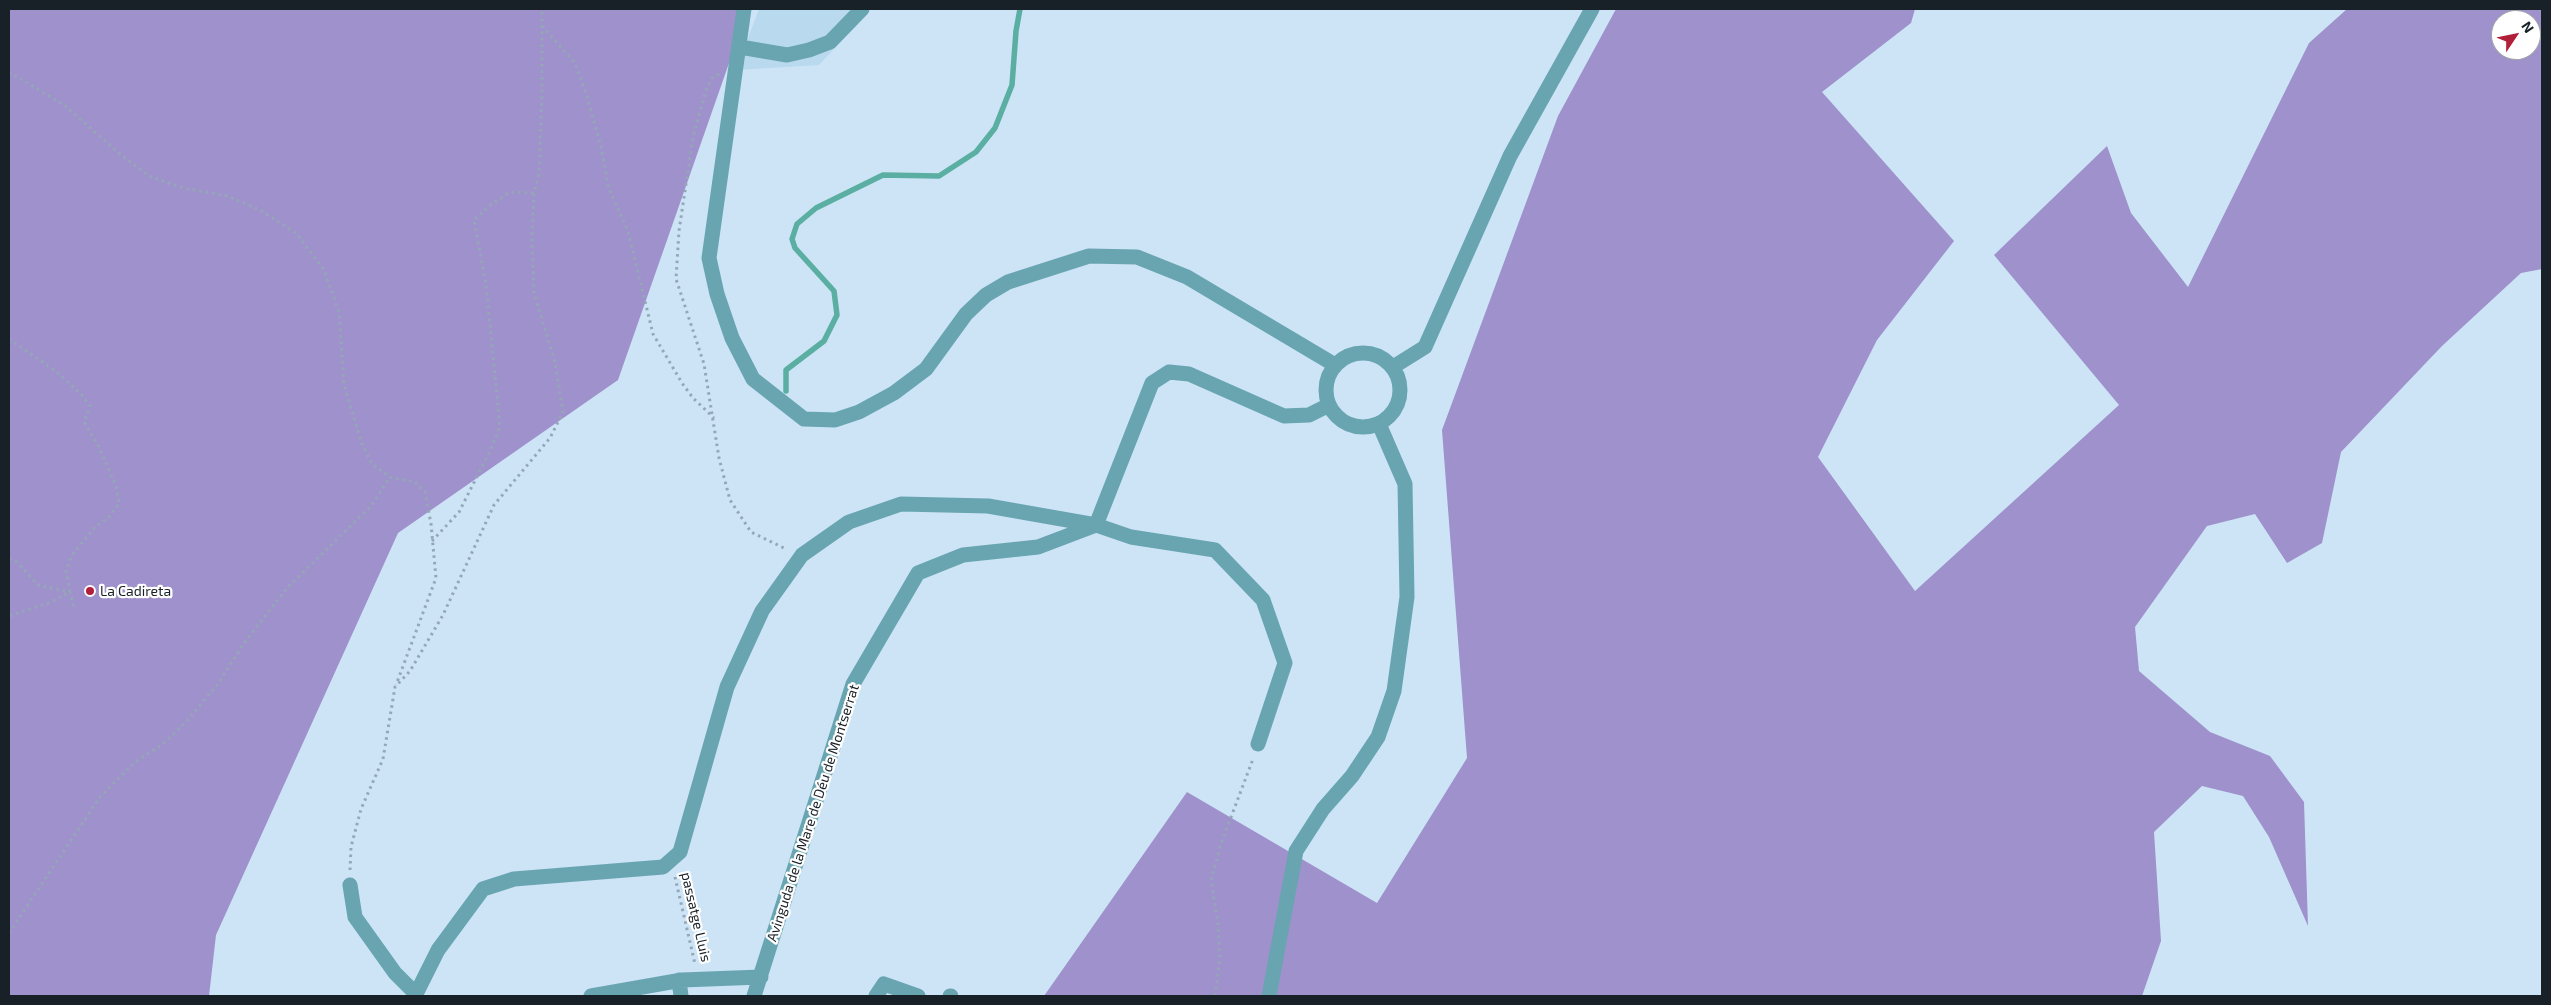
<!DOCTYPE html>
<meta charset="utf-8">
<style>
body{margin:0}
#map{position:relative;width:2551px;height:1005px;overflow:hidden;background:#cce4f6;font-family:"Exo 2",sans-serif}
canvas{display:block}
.frame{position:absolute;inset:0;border:10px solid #182127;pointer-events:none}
.north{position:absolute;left:2491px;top:10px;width:50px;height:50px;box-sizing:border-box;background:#fff;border:1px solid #a3a6a9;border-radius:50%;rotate:56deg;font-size:14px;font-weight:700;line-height:20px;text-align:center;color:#182127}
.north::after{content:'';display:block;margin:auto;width:18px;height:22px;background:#b21f39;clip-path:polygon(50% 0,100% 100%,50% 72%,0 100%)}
</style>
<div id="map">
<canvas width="2551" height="1005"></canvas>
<div class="frame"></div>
<div class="north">N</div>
</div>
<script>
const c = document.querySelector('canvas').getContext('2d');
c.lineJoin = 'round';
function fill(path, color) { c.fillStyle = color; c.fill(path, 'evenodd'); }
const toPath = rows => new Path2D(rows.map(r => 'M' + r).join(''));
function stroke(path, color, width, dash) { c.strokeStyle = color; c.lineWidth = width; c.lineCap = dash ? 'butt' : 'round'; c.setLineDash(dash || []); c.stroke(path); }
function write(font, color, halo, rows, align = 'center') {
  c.font = font + ' "Exo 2",sans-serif'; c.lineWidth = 4.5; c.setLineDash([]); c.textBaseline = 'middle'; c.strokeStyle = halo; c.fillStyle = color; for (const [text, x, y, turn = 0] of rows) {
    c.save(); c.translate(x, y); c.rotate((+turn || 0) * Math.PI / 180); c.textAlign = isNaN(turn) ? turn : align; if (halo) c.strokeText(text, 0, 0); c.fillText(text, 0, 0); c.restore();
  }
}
const built = toPath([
 [759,9,871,9,819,65,736,70]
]);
const forest = toPath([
 [9,9,748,9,618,380,398,533,216,935,209,996,9,996],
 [1616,9,1915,9,1911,23,1822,92,1954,241,1877,340,1818,457,1915,591,2119,405,1994,255,2107,146,2131,213,2188,287,2309,43,2347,9,2542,9,2542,269,2521,273,2442,346,2341,452,2322,543,2287,563,2255,514,2207,526,2135,627,2139,671,2210,732,2270,756,2304,802,2308,926,2269,837,2243,796,2202,786,2154,832,2161,941,2142,996,1044,996,1187,792,1377,903,1467,758,1442,430,1558,116],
 [2501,20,2531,20,2531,50,2501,50]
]);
const stream = toPath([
 [786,391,786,370,824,341,837,315,834,291,795,248,792,239,797,224,816,208,883,175,939,176,976,152,995,128,1012,85,1016,31,1020,9]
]);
const path = toPath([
 [542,26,575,63,587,96,601,147,609,189,628,231,653,334,682,383,693,398,714,418],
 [9,72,64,105,120,154,149,176,183,188,227,196,260,210,297,234,324,270,339,312,344,385,362,444,372,464,390,477,415,482,425,492,431,524,436,578,396,685],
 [719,74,712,78,706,90,693,137,679,231,676,279,704,364,719,458,730,500,751,532,786,549],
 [9,339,57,372,82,395,90,406,84,422,98,445,116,486,119,504,108,518,95,527,72,555,66,571,70,592,49,603,9,616],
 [432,541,459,512,490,451,500,427,486,285,474,220,490,205,510,192,534,193],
 [9,559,17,562,38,585,70,592,74,608],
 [350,870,351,847,361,809,383,759,395,687,410,671,443,615,494,505,550,438,563,412,555,362,534,293,532,241,534,193,539,174,542,93,542,9],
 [675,877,695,964],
 [9,933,100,797,135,762,162,745,185,723,217,685,245,642,287,588,372,505,390,477],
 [1215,996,1220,957,1218,924,1211,880,1222,841,1253,759]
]);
const minor = toPath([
 [744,9,709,258,717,294,732,338,753,379,804,419,835,420,859,412,894,393,926,369,966,314,986,295,1008,282,1089,256,1137,257,1187,277,1335,365],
 [740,47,787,55,809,50,830,42,862,9],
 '1326 390a37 37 0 1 1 74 0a37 37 0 1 1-74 0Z',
 [1393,367,1425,347,1510,156,1592,9],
 [350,885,355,917,395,973,415,993],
 [679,980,681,996],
 [415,996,438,950,483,889,514,879,663,867,680,852,727,687,762,611,802,555,849,522,901,504,988,506,1096,525,1131,537,1215,550,1263,600,1285,663,1258,744],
 [591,996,682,980,761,977],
 [754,996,853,684,918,573,963,555,1038,547,1096,525,1152,383,1169,372,1189,374,1284,416,1309,415,1329,405],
 [876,996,884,984,918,996],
 [950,996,951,996],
 [1269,996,1296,851,1323,809,1352,776,1378,737,1394,691,1407,597,1405,484,1379,424]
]);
const markers = [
 [90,591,5,"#b21f39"]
];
const poiNames = [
 ["La Cadireta",100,591]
];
const streetNames = [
 ["Avinguda de la Mare de Déu de Montserrat",813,813,-72],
 ["passatge Lluis",696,917,77]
];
fill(built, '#b9d9ef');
fill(forest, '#9f91cc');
stroke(stream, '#5aafa2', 5.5);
stroke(path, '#94a7b6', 3, [2.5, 4]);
stroke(minor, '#68a5b0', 15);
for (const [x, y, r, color] of markers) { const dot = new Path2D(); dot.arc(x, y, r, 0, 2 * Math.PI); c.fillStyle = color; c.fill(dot); stroke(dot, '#fff', 2); }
write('14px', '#182127', '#fff', poiNames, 'left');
write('14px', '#182127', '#fff', streetNames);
</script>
